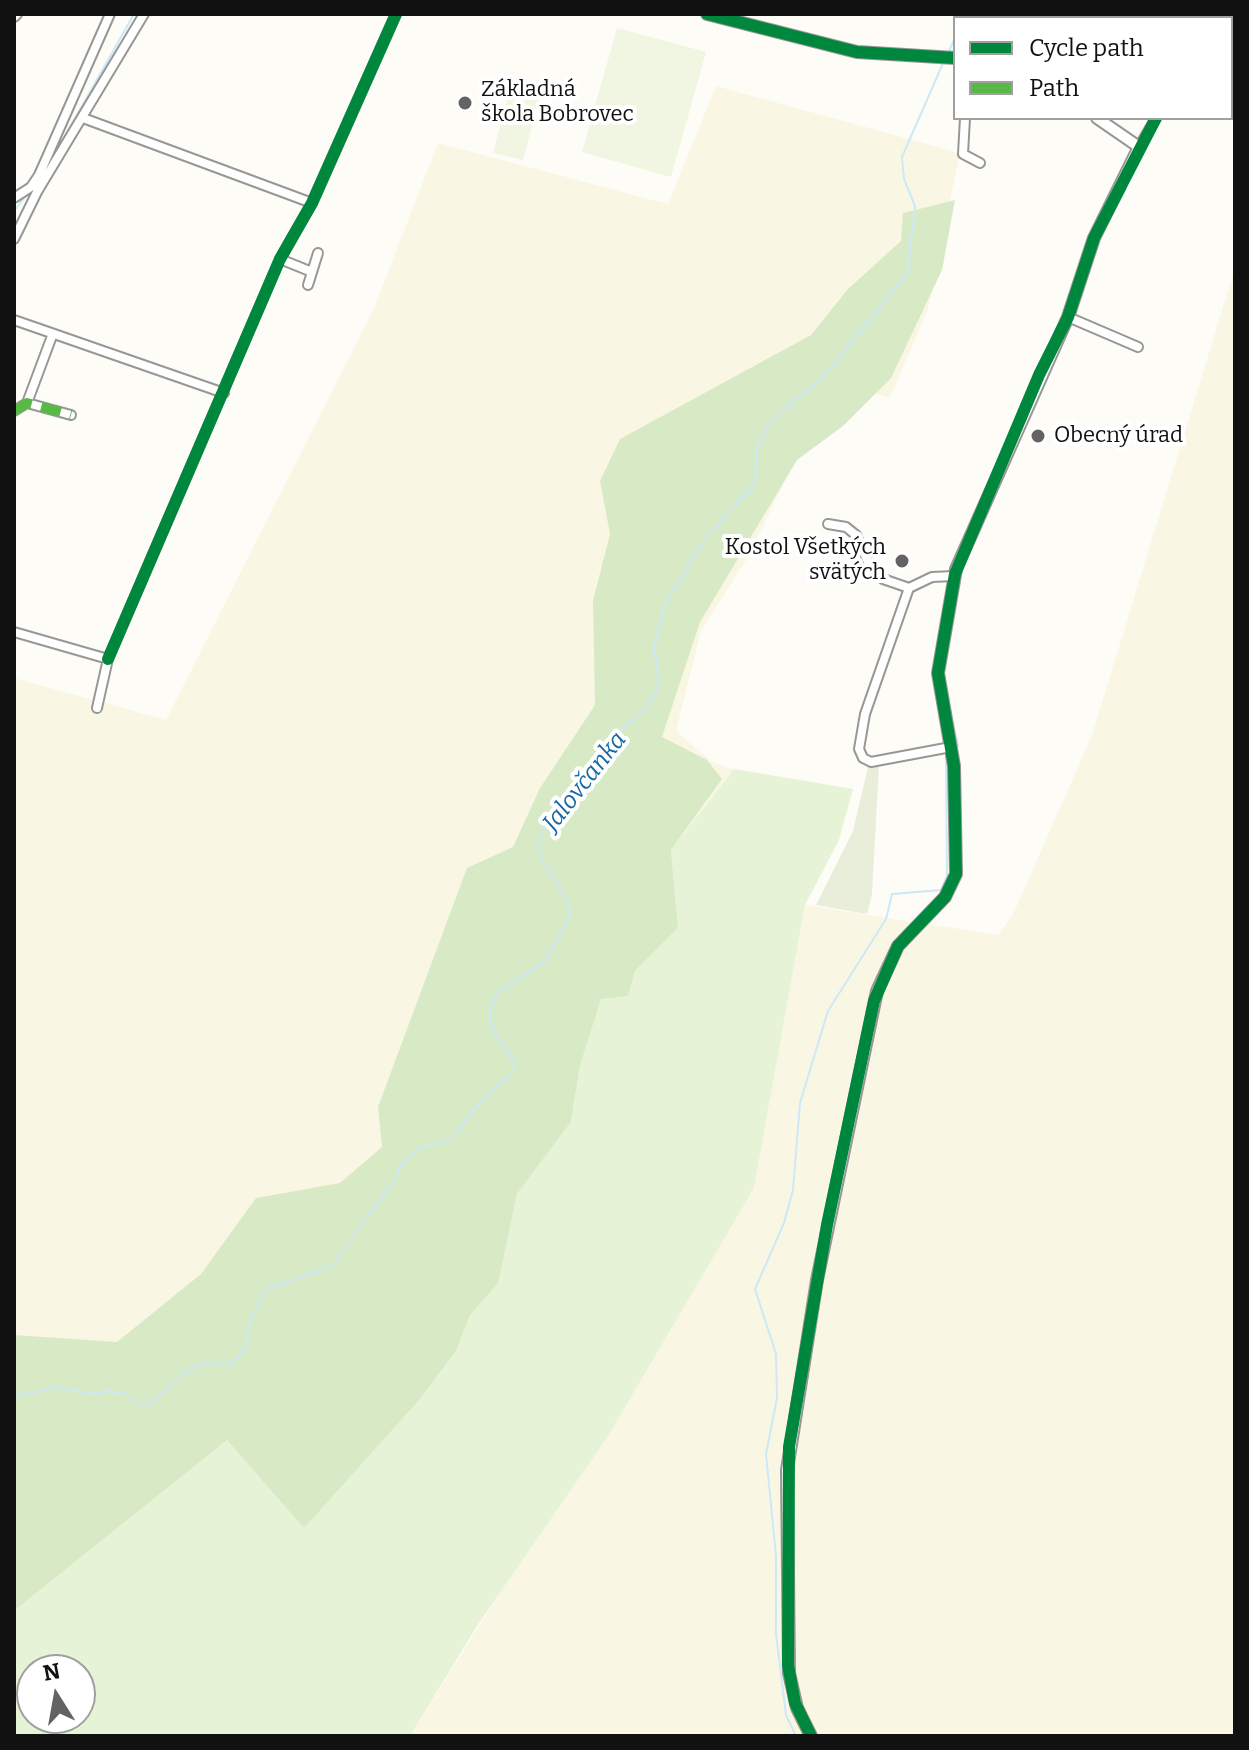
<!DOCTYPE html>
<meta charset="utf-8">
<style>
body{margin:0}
#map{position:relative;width:1249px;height:1750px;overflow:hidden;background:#fdfcf7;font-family:Bitter,serif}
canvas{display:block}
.frame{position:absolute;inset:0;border:16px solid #111;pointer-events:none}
.legend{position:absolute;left:953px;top:16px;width:280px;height:104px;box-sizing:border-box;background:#fff;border:2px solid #a0a0a0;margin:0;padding:10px 14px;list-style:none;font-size:24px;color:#111}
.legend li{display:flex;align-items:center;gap:16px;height:40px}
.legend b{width:40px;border:2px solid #a0a0a0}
.north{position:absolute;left:16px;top:1654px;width:80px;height:80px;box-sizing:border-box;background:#fff;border:2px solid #a0a0a0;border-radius:50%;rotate:349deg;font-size:22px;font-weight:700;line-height:32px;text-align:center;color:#111}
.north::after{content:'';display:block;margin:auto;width:28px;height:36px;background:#646362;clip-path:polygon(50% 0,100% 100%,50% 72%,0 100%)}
</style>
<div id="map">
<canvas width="1249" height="1750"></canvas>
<div class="frame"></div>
<ul class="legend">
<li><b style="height:10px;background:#00873e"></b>Cycle path</li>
<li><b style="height:10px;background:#58b947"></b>Path</li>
</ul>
<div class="north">N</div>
</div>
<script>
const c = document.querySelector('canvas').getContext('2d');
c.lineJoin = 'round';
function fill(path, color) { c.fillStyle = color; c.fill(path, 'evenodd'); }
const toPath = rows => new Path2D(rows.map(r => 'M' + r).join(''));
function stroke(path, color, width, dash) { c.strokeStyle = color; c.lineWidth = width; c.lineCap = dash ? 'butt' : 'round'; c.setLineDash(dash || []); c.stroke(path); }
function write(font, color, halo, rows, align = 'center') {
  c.font = font + ' Bitter,serif'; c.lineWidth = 8; c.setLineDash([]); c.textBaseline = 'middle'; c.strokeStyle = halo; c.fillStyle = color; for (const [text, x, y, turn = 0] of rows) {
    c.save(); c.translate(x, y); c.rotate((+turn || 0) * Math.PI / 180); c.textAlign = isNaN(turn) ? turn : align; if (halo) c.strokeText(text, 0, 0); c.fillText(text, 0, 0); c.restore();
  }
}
const farmland = toPath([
 [716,86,960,153,928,309,890,398,853,387,803,444,748,557,701,631,676,731,712,762,734,769,671,850,14,1611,14,678,166,720,374,308,438,143,668,204],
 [1235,268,1235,1736,410,1736,754,1188,805,905,998,935,1015,910,1092,735]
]);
const green = toPath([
 [734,769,853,789,839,840,805,905,754,1188,608,1436,477,1626,410,1736,14,1736,14,1611,228,1439,373,1450,420,1399,456,1351,470,1315,497,1283,517,1194,571,1122,580,1066,601,998,628,995,635,971,678,928,671,850],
 [32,1670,80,1670,80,1718,32,1718]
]);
const forest = toPath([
 [955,200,942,270,891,378,843,426,797,460,700,622,662,737,707,760,722,779,671,850,678,928,635,971,628,996,601,999,580,1066,571,1122,517,1194,498,1283,470,1315,456,1351,420,1399,304,1528,227,1440,14,1611,14,1335,117,1342,201,1274,256,1198,340,1183,382,1147,378,1107,467,868,513,847,540,788,595,705,593,601,610,534,600,481,620,439,811,335,848,289,901,241,903,213]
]);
const cemetery = toPath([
 [879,765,872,894,867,914,816,905,853,831,868,767]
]);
const pitch = toPath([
 [617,28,706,52,671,177,582,152],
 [511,84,541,92,523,160,493,153]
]);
const stream = toPath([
 [965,18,967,14],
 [949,51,955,38],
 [1147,145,1161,118],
 [56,152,134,14],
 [1131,178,1142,156],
 [14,211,25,197],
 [1074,315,1101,235,1126,189],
 [966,559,989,506],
 [956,597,959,582],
 [943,670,949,701],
 [950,708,958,746],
 [14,1397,58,1387,93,1394,106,1391,125,1394,141,1404,150,1405,186,1372,204,1363,230,1364,246,1348,250,1320,266,1290,333,1265,397,1176,400,1166,419,1148,450,1140,485,1097,513,1072,515,1064,490,1024,490,1009,497,994,545,961,570,918,568,902,541,858,538,847,542,832,623,728,645,709,656,692,659,681,654,648,665,604,707,536,755,484,757,449,768,425,794,400,820,381,907,274,915,206,904,179,902,157,944,61],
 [796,1736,786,1715,776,1634,776,1556,766,1454,777,1398,776,1354,755,1289,784,1223,793,1190,800,1103,828,1011,886,919,892,894,941,890,947,876,946,756]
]);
const minor = toPath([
 [1028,18,1030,14],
 [1067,18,1069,14],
 [1195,18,1195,14],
 [1205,18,1207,14],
 [83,118,312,203],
 [965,118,963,154,980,163],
 [1139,147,1156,118],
 [14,198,31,187,39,175,110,14],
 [14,239,37,192,144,14],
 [280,259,312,272],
 [308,285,318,253],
 [1068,317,1138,347],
 [14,320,224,393],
 [27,403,52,336],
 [14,411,27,403,71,415],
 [828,524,846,527,856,535,868,562,883,579,909,588,932,577,954,576],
 [909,588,865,714,859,749,863,758,871,762,951,747],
 [14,632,108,659,97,708],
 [108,659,280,259,312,203,396,14]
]);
const tertiary = toPath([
 [707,14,857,52,955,58],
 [14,16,16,14],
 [811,1736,797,1708,789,1673,787,1470,817,1280,877,991,898,946,945,897,956,874,954,766,938,673,956,569,1068,317,1094,238,1139,147,1097,118]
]);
const quiet = toPath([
 [14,411,27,403,71,415]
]);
const cycleway = toPath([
 [707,14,857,52,955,58],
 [108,659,280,259,312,203,396,14],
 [811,1736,795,1703,788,1665,789,1447,827,1225,874,1001,898,946,945,897,956,874,954,766,938,673,955,574,1039,375,1068,317,1094,238,1156,118]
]);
const markers = [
 [465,103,8,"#646362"],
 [1038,436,8,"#646362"],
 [902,561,8,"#646362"]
];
const poiNames = [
 ["Základná",481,90],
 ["škola Bobrovec",481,115],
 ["Obecný úrad",1054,436],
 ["Kostol Všetkých",886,548,"right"],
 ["svätých",886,573,"right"]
];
const waterNames = [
 ["Jalovčanka",585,782,-52]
];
fill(farmland, '#f9f7e4');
fill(green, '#e7f3d7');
fill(forest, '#d8eac5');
fill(cemetery, '#e9eedb');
fill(pitch, '#f0f6e1');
stroke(stream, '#cde8f7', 2);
stroke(minor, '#979795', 12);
stroke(tertiary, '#979795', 14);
stroke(minor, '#fffffe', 8);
stroke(tertiary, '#fffffe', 10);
stroke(quiet, '#58b947', 10, [20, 10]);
stroke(cycleway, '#00873e', 12);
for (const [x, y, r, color] of markers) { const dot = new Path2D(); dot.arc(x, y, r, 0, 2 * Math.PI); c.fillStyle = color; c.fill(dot); stroke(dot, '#fff', 3); }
write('22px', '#111', '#fff', poiNames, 'left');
write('italic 24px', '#1768a6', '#fff', waterNames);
</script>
